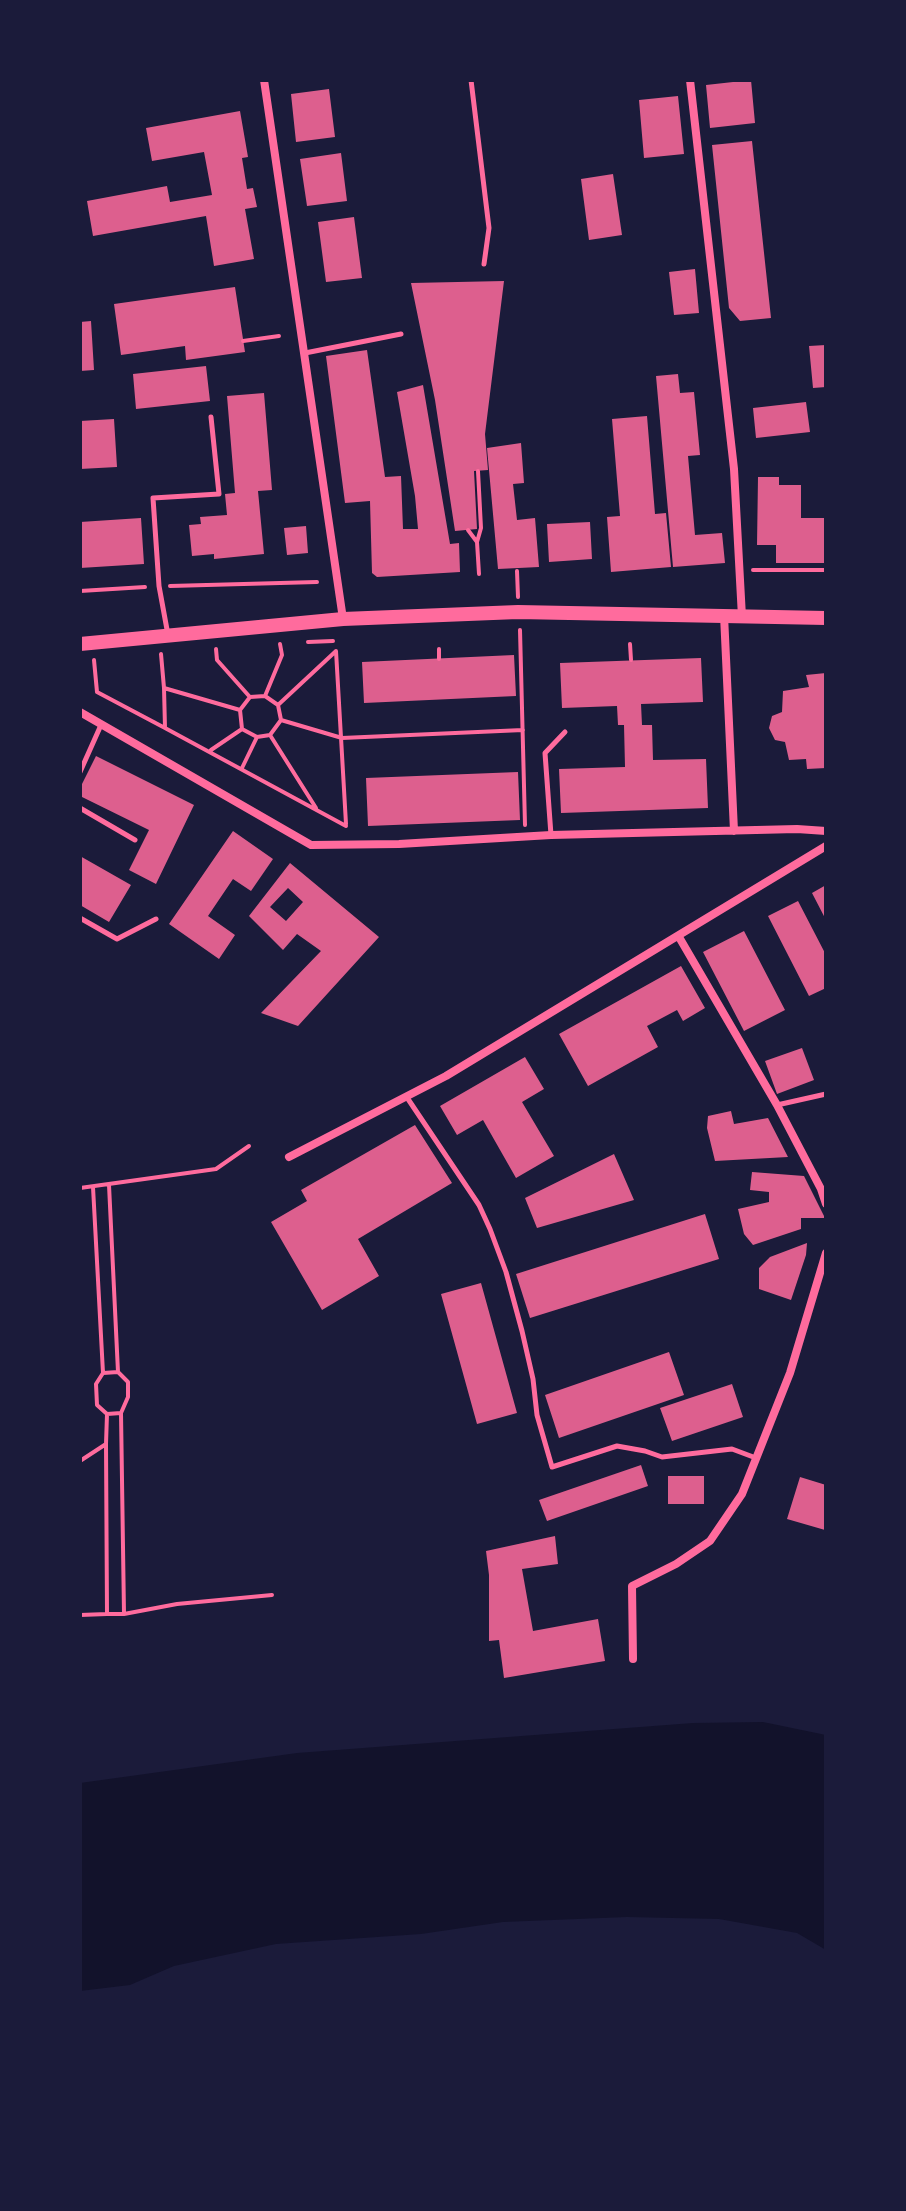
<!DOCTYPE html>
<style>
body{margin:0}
#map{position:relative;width:906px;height:2211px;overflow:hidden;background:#1b1b3a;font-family:Roboto,sans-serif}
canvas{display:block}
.frame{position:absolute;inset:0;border:82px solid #1b1b3a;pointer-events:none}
</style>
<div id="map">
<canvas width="906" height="2211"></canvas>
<div class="frame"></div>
</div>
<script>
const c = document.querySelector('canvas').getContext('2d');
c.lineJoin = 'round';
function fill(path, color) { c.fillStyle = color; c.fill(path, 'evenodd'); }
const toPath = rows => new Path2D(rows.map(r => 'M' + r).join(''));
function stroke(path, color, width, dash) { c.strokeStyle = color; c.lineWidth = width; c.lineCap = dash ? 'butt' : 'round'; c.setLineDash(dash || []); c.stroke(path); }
const water = toPath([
 [763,1722,826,1735,826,1950,797,1933,719,1919,627,1917,503,1922,421,1934,276,1944,174,1966,130,1985,80,1991,80,1783,297,1753,693,1723]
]);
const building = toPath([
 [751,80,755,123,710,128,706,85],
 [329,89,335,137,296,142,291,94],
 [678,96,684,154,644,158,639,100],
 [240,111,248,157,242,158,247,189,253,188,257,207,245,209,254,259,214,266,206,216,93,236,87,201,167,186,170,202,212,195,204,152,152,161,146,128],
 [752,141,771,318,740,321,729,308,712,145],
 [341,153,347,201,307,206,300,159],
 [613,174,622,235,589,240,581,179],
 [354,217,362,278,326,282,318,222],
 [695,269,699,313,674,315,669,272],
 [504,281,485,434,488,470,474,471,477,529,455,531,435,400,411,283],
 [235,287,245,352,186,360,185,346,121,355,114,304],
 [91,321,94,370,80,371,80,322],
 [826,345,826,387,813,388,809,346],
 [367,350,385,477,401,476,403,529,418,529,415,496,397,392,423,385,450,544,459,543,460,572,377,577,372,573,370,501,345,503,326,356],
 [206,366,210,401,136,409,133,374],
 [678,374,680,393,694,392,700,455,688,456,695,535,722,533,725,563,673,567,656,376],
 [264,393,272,490,258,491,264,554,214,559,214,554,192,556,189,525,201,524,200,517,227,515,225,494,235,493,227,396],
 [806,402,810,432,756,438,753,408],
 [647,416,655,514,666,513,671,567,611,572,607,517,620,516,612,419],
 [114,419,117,467,80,469,80,421],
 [521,443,524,483,513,484,517,520,535,518,539,567,498,569,487,448],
 [758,477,779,477,779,485,801,485,801,518,826,518,826,563,776,563,776,545,757,545],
 [141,518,144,564,80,568,80,522],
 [590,522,592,559,549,562,547,524],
 [306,526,308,553,287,555,284,528],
 [514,655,516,696,364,703,362,662],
 [701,658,703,702,641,704,642,725,652,725,653,760,706,759,708,808,561,813,559,769,625,767,624,725,618,725,617,706,562,708,560,663],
 [826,673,826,768,807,769,806,759,789,760,785,742,775,740,769,728,772,716,782,712,783,691,809,687,806,675],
 [96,756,194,805,156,884,129,870,149,830,80,796,80,788],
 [518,772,520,820,368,826,366,778],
 [233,831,273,859,251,891,233,879,208,916,235,935,219,959,169,924],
 [80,856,131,885,109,922,80,905],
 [290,863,379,937,298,1026,261,1013,321,951,297,934,283,950,249,916],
 [288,888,303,902,286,921,270,907],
 [826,885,826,920,812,893],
 [798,901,826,955,826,988,809,996,768,916],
 [744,931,785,1010,744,1031,703,952],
 [681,966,705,1008,683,1021,677,1010,647,1026,658,1047,588,1086,559,1034],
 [802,1048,814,1080,777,1094,765,1061],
 [525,1057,544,1089,522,1102,554,1156,516,1178,483,1120,457,1135,440,1106],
 [731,1111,734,1124,768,1118,788,1157,715,1161,707,1128,708,1116],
 [415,1125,452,1183,358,1239,379,1276,322,1310,271,1222,307,1201,301,1190],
 [614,1154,634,1200,537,1228,525,1198],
 [752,1172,804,1176,825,1218,801,1218,801,1229,753,1245,744,1234,738,1209,769,1202,769,1192,750,1190],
 [705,1214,719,1259,530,1318,516,1274],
 [807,1243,806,1255,791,1300,759,1289,759,1268,770,1257],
 [481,1283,517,1413,477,1424,441,1294],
 [669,1352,684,1395,559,1438,545,1395],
 [732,1384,743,1417,672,1441,660,1408],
 [641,1465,648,1486,547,1521,539,1500],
 [668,1476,704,1476,704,1504,668,1504],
 [800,1477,826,1485,825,1530,787,1519],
 [555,1536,558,1564,522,1569,533,1631,598,1619,605,1661,504,1678,499,1640,489,1641,489,1575,486,1551]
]);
const path = toPath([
 [243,341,279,336],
 [478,471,481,528,477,542,479,574],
 [468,530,477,542],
 [753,570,826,570],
 [517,571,518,597],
 [170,586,317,582],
 [80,591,145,587],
 [520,630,525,825],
 [308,642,333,641],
 [630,644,631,660],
 [216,649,217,660,249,696],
 [439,649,439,659],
 [336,651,346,824],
 [161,654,164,688],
 [94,660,97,692,165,728],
 [265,696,282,655,280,644],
 [278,705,336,651],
 [240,710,164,688,165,728,346,826],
 [281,720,270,735,257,737,242,729,240,710,250,697,265,696,278,705,281,720,342,738,523,730],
 [270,735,316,808],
 [211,750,242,729],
 [242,768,257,737],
 [93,1187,103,1373],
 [80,1188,216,1169,249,1146],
 [121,1413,124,1614],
 [107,1414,121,1413,128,1397,128,1382,118,1372],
 [80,1461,106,1444,107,1414,97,1405,96,1384,103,1373,118,1372,109,1185],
 [107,1614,124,1614,177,1604,272,1595],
 [80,1615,107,1614,106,1444]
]);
const service = toPath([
 [471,80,489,228,484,264],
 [305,353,401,334],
 [168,635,159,586,153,498,219,494,211,417],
 [80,772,101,725],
 [80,808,135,840],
 [551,835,545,753,565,732],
 [80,918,117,939,156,919],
 [406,1096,479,1205,490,1229,506,1272,522,1331,533,1379,537,1415,552,1467,617,1446,645,1451,662,1457,732,1449,756,1458],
 [777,1105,826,1094]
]);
const minor = toPath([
 [264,80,343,619],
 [690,80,734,469,742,617],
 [724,615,734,831],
 [80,712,311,845,399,844,551,835,797,829,826,831],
 [679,937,777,1105,821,1189,826,1204],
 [289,1157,446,1076,826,846],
 [633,1659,632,1586,676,1564,710,1541,742,1494,790,1373,826,1253]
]);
const tertiary = toPath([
 [80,644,343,619,518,612,826,618]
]);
fill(water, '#12122b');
fill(building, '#dd5f8e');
stroke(path, '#ff6b9d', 4);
stroke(service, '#ff6b9d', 5);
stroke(minor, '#ff6b9d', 8);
stroke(tertiary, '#ff6b9d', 14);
</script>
